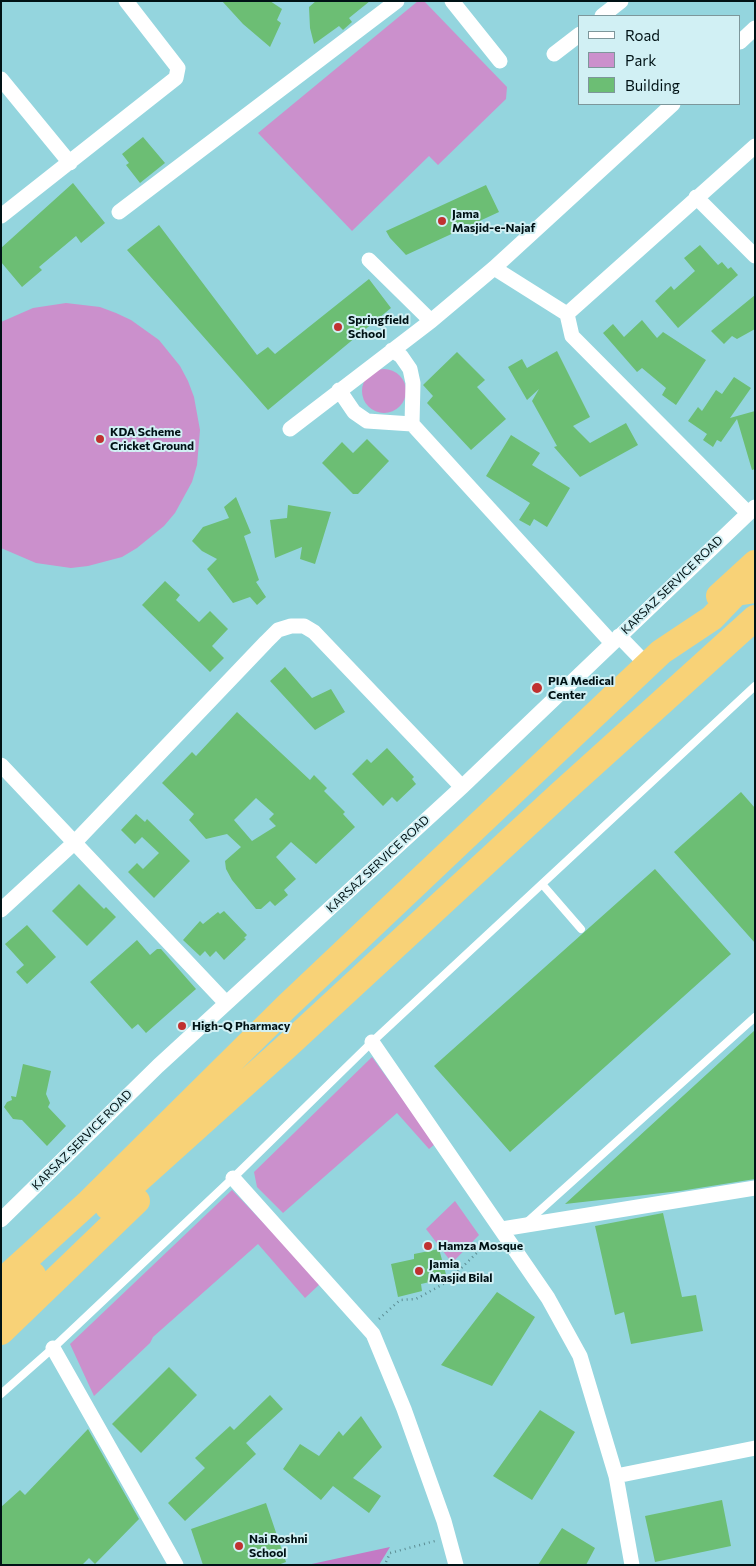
<!DOCTYPE html>
<style>
body{margin:0}
#map{position:relative;width:756px;height:1566px;overflow:hidden;background:#94d5de;font-family:Commissioner,sans-serif}
canvas{display:block}
.frame{position:absolute;inset:0;border:2px solid #001215;pointer-events:none}
.legend{position:absolute;left:578px;top:15px;width:162px;height:90px;box-sizing:border-box;background:#d1f0f4;border:1px solid #7d979b;margin:0;padding:6px 9px;list-style:none;font-size:15px;color:#001215}
.legend li{display:flex;align-items:center;gap:10px;height:25px}
.legend b{width:25px;border:1px solid #7d979b}
</style>
<div id="map">
<canvas width="756" height="1566"></canvas>
<div class="frame"></div>
<ul class="legend">
<li><b style="height:6px;background:#fff"></b>Road</li>
<li><b style="height:14px;background:#cb90cc"></b>Park</li>
<li><b style="height:14px;background:#6cbe74"></b>Building</li>
</ul>
</div>
<script>
const c = document.querySelector('canvas').getContext('2d');
c.lineJoin = 'round';
function fill(path, color) { c.fillStyle = color; c.fill(path, 'evenodd'); }
const toPath = rows => new Path2D(rows.map(r => 'M' + r).join(''));
function stroke(path, color, width, dash) { c.strokeStyle = color; c.lineWidth = width; c.lineCap = dash ? 'butt' : 'round'; c.setLineDash(dash || []); c.stroke(path); }
function write(font, color, halo, rows, align = 'center') {
  c.font = font + ' Commissioner,sans-serif'; c.lineWidth = 4; c.setLineDash([]); c.textBaseline = 'middle'; c.strokeStyle = halo; c.fillStyle = color; for (const [text, x, y, turn = 0] of rows) {
    c.save(); c.translate(x, y); c.rotate((+turn || 0) * Math.PI / 180); c.textAlign = isNaN(turn) ? turn : align; if (halo) c.strokeText(text, 0, 0); c.fillText(text, 0, 0); c.restore();
  }
}
const green = toPath([
 [418,1,424,1,507,87,506,99,438,165,429,156,352,231,258,133],
 [66,303,100,307,116,313,131,320,159,340,180,366,188,381,194,397,200,430,197,465,192,482,175,513,164,526,137,548,122,557,88,566,71,568,36,563,1,548,1,322,33,308],
 '362 391a22 22 0 1 1 44 0a22 22 0 1 1-44 0Z',
 [372,1057,435,1144,429,1149,397,1113,283,1213,257,1187,254,1172],
 [232,1190,321,1283,305,1298,258,1244,153,1337,150,1343,94,1396,70,1344],
 [455,1201,479,1235,452,1263,426,1229]
]);
const forest = toPath([
 [390,1547,379,1565,307,1565]
]);
const building = toPath([
 [222,1,270,1,282,9,277,20,281,23,270,47,243,24],
 [316,1,370,1,349,18,352,22,343,30,339,26,314,44,310,28,309,7],
 [143,137,165,163,140,183,126,165,129,163,122,154],
 [73,183,105,223,81,243,76,236,39,267,42,270,22,287,1,262,1,248],
 [486,185,499,212,406,255,390,238,386,231],
 [159,225,257,355,268,347,275,354,369,279,391,308,268,410,127,250],
 [700,245,718,265,722,262,728,269,731,267,738,275,678,328,655,301,671,286,674,290,695,271,684,258],
 [755,295,755,329,737,339,732,336,724,344,711,331],
 [642,320,657,338,663,332,706,360,676,405,662,395,666,388,642,368,637,372,603,333,613,324,624,337],
 [557,351,590,417,573,426,590,443,626,423,638,445,580,477,554,447,557,446,532,401,539,389,527,400,508,367,522,359,527,368],
 [457,352,485,380,477,387,506,419,471,450,427,403,433,396,423,385],
 [734,377,751,388,730,418,755,411,755,469,752,470,737,419,721,442,717,440,713,447,703,440,707,434,688,421,698,407,702,411,716,390,722,394],
 [511,435,540,453,532,465,570,488,547,527,534,519,530,526,519,520,530,503,486,476],
 [367,439,389,461,358,494,353,494,322,463,342,442,353,453],
 [236,497,251,533,244,536,259,580,256,582,266,597,257,605,250,597,233,603,207,569,217,559,202,551,192,541,203,527,229,518,224,507],
 [288,505,331,512,315,564,300,559,302,547,275,558,270,520,287,518],
 [165,581,180,595,176,600,199,622,210,611,228,629,212,646,224,658,210,672,142,605],
 [285,667,312,698,331,689,345,712,315,730,270,681],
 [237,712,310,780,314,775,327,788,324,791,345,812,343,814,355,827,316,864,291,842,276,857,296,879,284,890,288,895,275,906,270,901,261,909,256,909,232,880,226,869,225,861,241,847,227,834,206,839,189,820,194,814,162,783,192,752,196,756],
 [256,798,274,814,269,819,276,826,252,841,234,820],
 [387,748,414,777,412,779,416,784,397,802,392,797,383,806,352,774,367,759,371,763],
 [741,792,755,808,755,943,674,852],
 [136,814,145,822,147,819,190,861,154,898,128,872,137,863,143,869,159,853,142,837,135,844,121,830],
 [655,869,731,954,510,1152,434,1066],
 [79,884,104,909,106,907,116,917,87,946,52,911],
 [224,911,247,935,244,938,246,939,224,960,216,951,210,957,205,951,200,956,183,940,200,921,203,924,218,912,220,914],
 [27,925,56,957,27,984,16,972,24,965,5,944],
 [137,940,150,955,157,949,161,949,196,989,146,1033,138,1024,132,1029,90,982],
 [755,1030,755,1179,680,1191,565,1204],
 [23,1064,51,1071,46,1094,50,1103,48,1107,66,1126,47,1146,22,1120,13,1119,4,1107,7,1102,12,1100,11,1096,16,1097],
 [663,1213,682,1297,696,1295,703,1331,631,1344,624,1312,615,1315,595,1226],
 [439,1249,447,1278,421,1284,422,1291,398,1297,391,1264,414,1259,414,1254],
 [497,1292,535,1317,492,1386,441,1365],
 [169,1367,197,1395,141,1453,112,1424],
 [270,1395,283,1409,246,1443,256,1454,185,1521,168,1503,205,1468,195,1458,230,1426,234,1430],
 [540,1410,575,1432,532,1500,493,1476],
 [361,1416,382,1447,353,1478,381,1496,369,1513,333,1486,321,1500,283,1469,300,1444,319,1456,339,1431,343,1436],
 [88,1429,139,1519,95,1564,89,1558,82,1565,1,1565,1,1507,20,1490,25,1495],
 [722,1500,731,1546,655,1562,645,1516],
 [266,1503,286,1562,278,1565,203,1565,191,1529],
 [562,1528,595,1548,586,1565,538,1565]
]);
const path = toPath([
 [379,1319,400,1300,416,1299,447,1282,490,1240],
 [386,1562,390,1553,435,1541]
]);
const service = toPath([
 [542,884,581,929],
 [526,1223,755,1017],
 [1,1394,53,1348,233,1178,372,1042,755,686]
]);
const minor = toPath([
 [452,1,500,61],
 [602,16,621,1],
 [740,42,755,28],
 [554,54,580,34],
 [1,79,70,163],
 [696,197,755,256],
 [119,212,397,1],
 [1,216,176,78,178,68,126,1],
 [369,260,431,321],
 [494,268,567,314,755,146],
 [567,314,572,336,748,513],
 [392,350,401,356,410,369,413,383,412,424],
 [339,390,354,412,367,421,412,424,611,642],
 [290,429,431,321,494,268,673,104],
 [619,636,648,666],
 [1,765,226,1003],
 [1,910,75,842,266,642,278,630,291,626,304,626,314,632,462,787],
 [372,1042,548,1298,580,1356,616,1476,632,1565],
 [233,1178,373,1334,404,1409,444,1521,456,1565],
 [1,1220,158,1066,462,787,755,507],
 [502,1229,755,1188],
 [53,1348,176,1565],
 [616,1476,755,1448]
]);
const trunk = toPath([
 [719,596,755,563],
 [108,1207,287,1046,560,794,755,618],
 [1,1282,89,1202,287,1006,661,652,712,618,736,593,755,590],
 [1,1305,33,1275],
 [1,1332,137,1201]
]);
const markers = [
 [442,221,5,"#c03130"],
 [338,327,5,"#c03130"],
 [100,439,5,"#c03130"],
 [537,688,6,"#c03130"],
 [182,1026,5,"#c03130"],
 [428,1246,5,"#c03130"],
 [419,1271,5,"#c03130"],
 [239,1546,5,"#c03130"]
];
const poiNames = [
 ["Jama",452,214],
 ["Masjid-e-Najaf",452,228],
 ["Springfield",348,320],
 ["School",348,334],
 ["KDA Scheme",110,432],
 ["Cricket Ground",110,446],
 ["PIA Medical",548,681],
 ["Center",548,695],
 ["High-Q Pharmacy",192,1026],
 ["Hamza Mosque",438,1246],
 ["Jamia",429,1264],
 ["Masjid Bilal",429,1278],
 ["Nai Roshni",249,1539],
 ["School",249,1553]
];
const streetNames = [
 ["KARSAZ SERVICE ROAD",672,585,-44],
 ["KARSAZ SERVICE ROAD",378,864,-43],
 ["KARSAZ SERVICE ROAD",82,1140,-45]
];
fill(green, '#cb90cc');
fill(forest, '#c37ac5');
fill(building, '#6cbe74');
stroke(path, '#5c8c92', 2.5, [1, 4]);
stroke(service, '#fff', 8);
stroke(minor, '#fff', 15);
stroke(trunk, '#f8d277', 26);
for (const [x, y, r, color] of markers) { const dot = new Path2D(); dot.arc(x, y, r, 0, 2 * Math.PI); c.fillStyle = color; c.fill(dot); stroke(dot, '#d1f0f4', 2); }
write('bold 12px', '#001215', '#d1f0f4', poiNames, 'left');
write('12px', '#001215', '#d1f0f4', streetNames);
</script>
